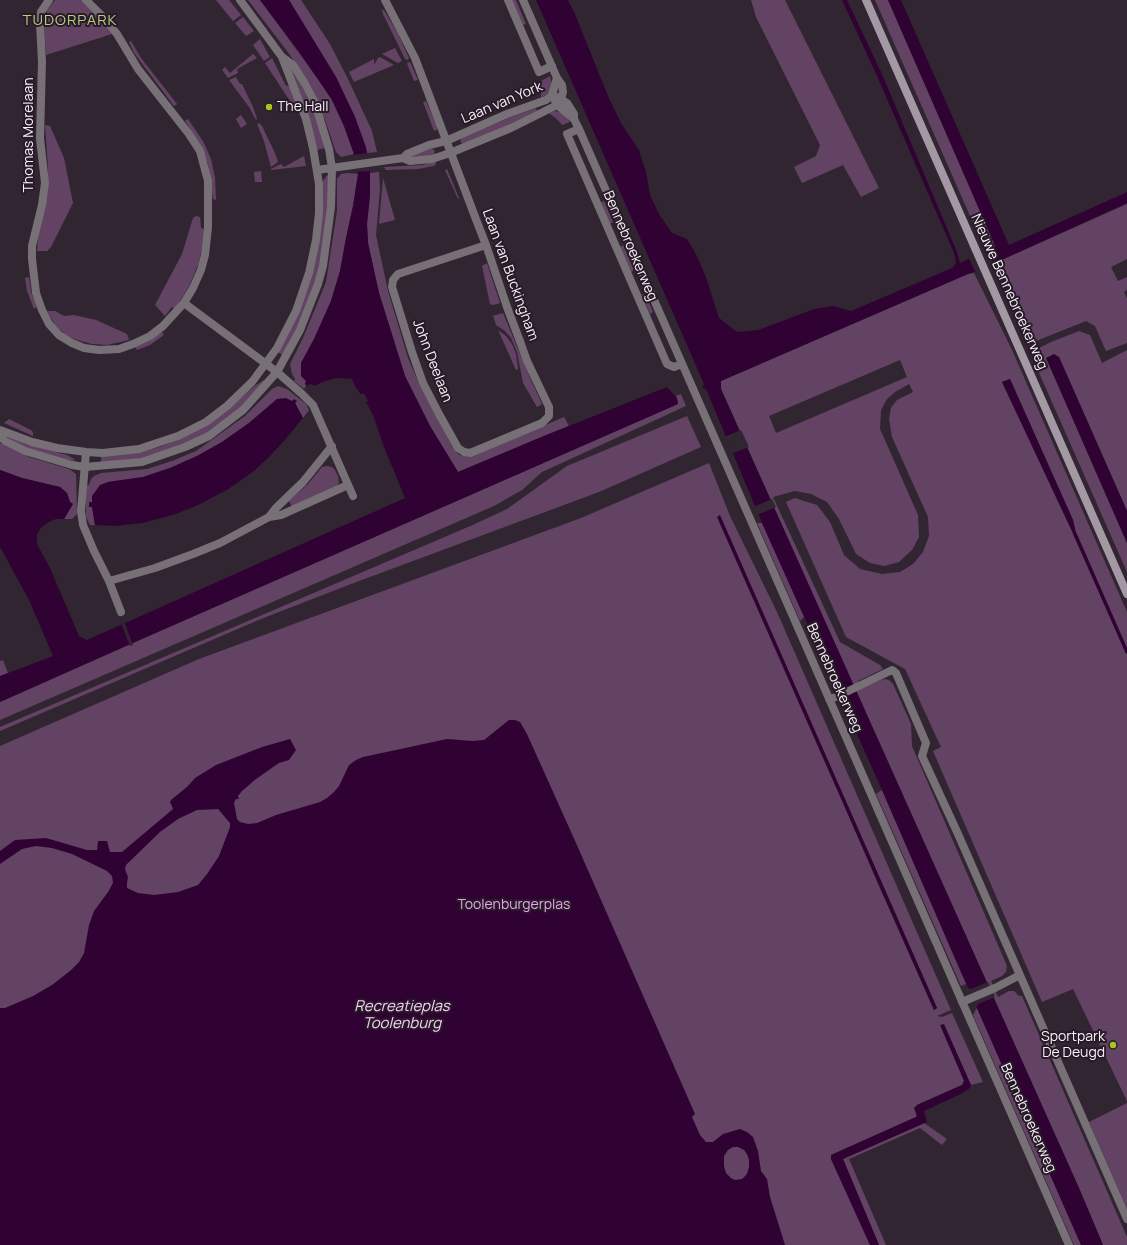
<!DOCTYPE html>
<style>
body{margin:0}
canvas{display:block;background:#312531}
</style>
<canvas width="1127" height="1245"></canvas>
<script>
const c = document.querySelector('canvas').getContext('2d');
c.lineJoin = 'round';
function fill(path, color) { c.fillStyle = color; c.fill(path, 'evenodd'); }
const toPath = rows => new Path2D(rows.map(r => 'M' + r).join(''));
function stroke(path, color, width, dash) { c.strokeStyle = color; c.lineWidth = width; c.lineCap = dash ? 'butt' : 'round'; c.setLineDash(dash || []); c.stroke(path); }
function write(font, color, halo, rows, align = 'center') {
  c.font = font + ' Manrope,sans-serif'; c.lineWidth = 4; c.setLineDash([]); c.textBaseline = 'middle'; c.strokeStyle = halo; c.fillStyle = color; for (const [text, x, y, turn = 0] of rows) {
    c.save(); c.translate(x, y); c.rotate((+turn || 0) * Math.PI / 180); c.textAlign = isNaN(turn) ? turn : align; if (halo) c.strokeText(text, 0, 0); c.fillText(text, 0, 0); c.restore();
  }
}
const green = toPath([
 [55,0,82,0,112,34,46,55,44,23,47,10],
 [216,0,229,0,241,15,233,21],
 [248,0,260,0,323,86,332,100,344,126,354,154,341,157,336,152,325,120,311,88,290,55],
 [289,0,301,0,330,44,349,81,372,131,377,152,367,153,355,117,336,77],
 [512,0,516,0,526,24,523,25],
 [751,0,785,0,879,188,861,197,843,165,802,183,794,167,816,156,820,145,756,17],
 [875,0,888,0,996,246,985,250],
 [382,10,384,10,397,32,409,58,408,60,405,59,383,14],
 [243,17,254,31,246,36,235,23],
 [260,39,270,57,264,61,253,45],
 [131,41,141,58,177,104,174,106,134,53,129,42],
 [395,48,402,61,398,63,382,54],
 [253,54,257,58,237,69,238,73,228,78,222,70,225,67,230,73],
 [380,57,394,65,354,82,349,72,374,59,374,65,378,58],
 [272,58,286,86,290,85,297,103,292,104,265,63],
 [410,62,418,80,414,81,408,66,407,63],
 [289,66,306,94,313,109,320,128,325,148,317,150,309,117],
 [550,76,552,84,549,92,541,98,541,81],
 [236,77,240,84,242,84,253,107,257,119,256,120,249,107,229,80],
 [426,101,438,129,434,131,423,102],
 [536,108,537,111,485,136,463,145,460,141,462,138,511,117],
 [555,111,560,112,566,116,570,122,562,125,558,120,549,113],
 [241,115,247,124,241,128,236,119],
 [188,119,203,141,211,159,215,177,216,200,213,199,208,164,202,147,185,121],
 [259,123,262,126,275,153,278,162,271,167,264,141,257,124],
 [45,125,50,126,64,158,73,203,51,247,47,251,37,251,38,238,48,186,48,167],
 [430,149,433,149,435,151,434,155,421,158,411,158,410,156],
 [304,156,306,166,271,170,271,169,281,164,284,167],
 [435,161,436,164,434,166,418,169,386,170,384,167,422,165],
 [447,169,459,198,458,199,445,170],
 [261,171,262,182,255,182,254,172],
 [379,172,380,189,376,235,388,291,408,358,420,386,452,446,459,455,470,457,564,417,569,426,458,472,430,426,405,376,379,293,368,243,367,224,370,173],
 [348,173,358,174,353,206,346,238,340,271,331,301,314,339,301,363,306,382,305,384,306,386,304,389,294,381,295,379,292,374,290,364,303,338,326,282,337,211,337,179,341,174],
 [327,175,328,176,329,194,319,277,285,357,278,352,297,315,322,207,323,181],
 [383,178,395,220,379,224],
 [604,201,613,222,610,224,601,202],
 [1127,204,1127,259,1111,267,1118,281,1127,277,1127,290,1124,292,1127,298,1127,343,1106,351,1095,326,1086,321,1031,343,997,262],
 [196,216,200,217,201,228,204,229,201,253,198,265,189,286,182,298,175,309,172,307,165,316,155,305,182,254,193,218],
 [623,245,634,270,631,272,620,247],
 [487,263,500,303,493,305,490,304,482,266],
 [974,273,1012,350,1127,612,1127,1101,1073,989,1042,1002,933,751,941,747,905,669,846,637,786,502,795,498,817,505,830,522,844,555,860,569,882,574,900,572,913,564,923,552,929,536,928,517,892,437,889,419,891,408,897,400,913,392,909,384,895,392,887,399,881,410,880,429,918,515,919,537,912,550,899,562,884,566,870,563,856,554,839,519,827,502,811,494,795,491,773,497,840,642,880,665,883,669,858,681,861,688,884,679,889,680,893,684,911,724,912,746,1007,966,1006,972,1002,976,991,981,998,997,1009,991,1014,991,1019,996,1022,996,1127,1237,1127,1245,1103,1245,1079,1188,721,389,721,381,968,274],
 [900,360,907,377,776,433,769,416],
 [1010,379,1073,520,1078,544,1002,382],
 [29,277,31,292,37,307,34,309,27,291,25,278],
 [645,293,653,312,650,314,642,295],
 [47,311,55,311,64,316,74,315,96,320,127,334,129,340,107,345,92,344,77,340,66,335,55,325],
 [503,313,530,378,542,404,539,406,537,407,523,383,517,352,511,338,505,331,496,325,493,316],
 [498,330,506,336,512,344,516,354,518,369,516,370],
 [1079,331,1090,335,1102,363,1127,350,1127,511,1059,357,1046,358,1127,543,1127,572,1036,366,1033,357,1035,350,1051,342],
 [162,332,164,335,150,345,137,350,135,347],
 [264,380,267,381,246,405,212,431,188,444,136,461,101,464,101,456,135,453,160,447,184,437,225,412,256,385],
 [278,386,287,389,306,404,309,410,303,418,295,403,292,401,277,399,249,423,222,442,197,456,170,468,143,477,108,482,92,503,89,502,92,507,95,525,90,525,86,517,86,489,87,485,89,485,91,479,94,476,101,473,147,469,172,461,196,451,245,416,272,389],
 [681,394,686,406,542,472,522,490,494,506,0,720,0,702,135,642,678,404,676,396],
 [687,416,701,447,599,492,351,584,261,619,0,731,0,727,475,524,507,509,567,466],
 [9,419,31,430,33,432,33,436,4,423],
 [2,434,26,444,67,455,74,459,75,461,59,458,23,447],
 [0,443,29,457,69,469,76,474,77,514,72,519,64,519,73,504,70,502,67,493,60,487,22,478,0,470],
 [709,463,730,516,777,612,951,1010,937,1016,942,1017,952,1013,983,1082,971,1085,951,1041,964,1081,962,1085,917,1105,916,1117,831,1155,831,1159,870,1245,0,1245,0,746,199,659,581,518],
 [720,516,937,1008,934,1010,879,886],
 [327,466,332,467,335,470,338,476,339,483,336,487,292,507,289,501,308,484,322,467],
 [757,523,762,523,804,617,800,621],
 [3,660,8,673,0,676,0,661],
 [882,790,966,984,961,986,876,794],
 [977,1008,1081,1245,1074,1245,973,1015],
 [1127,1103,1127,1209,1089,1122],
 [924,1123,947,1139,942,1145,920,1128,849,1159,886,1245,879,1245,843,1159]
]);
const water = toPath([
 [260,0,289,0,336,77,355,117,366,147,370,173,370,197,367,224,368,243,379,293,405,376,430,426,458,472,546,435,667,387,677,398,678,404,135,642,0,702,0,676,53,656,29,600,0,547,0,470,22,478,60,487,67,493,70,502,73,504,64,519,56,519,49,522,41,528,37,534,37,544,50,568,79,636,87,640,405,498,384,447,373,415,366,402,368,401,364,394,361,394,356,388,352,379,336,378,322,382,315,386,310,384,308,386,305,384,306,381,301,376,301,363,314,339,331,301,340,271,346,238,353,206,358,174,354,154,344,126,332,100,298,50],
 [536,0,568,0,575,14,608,96,621,123,639,150,646,172,650,195,659,214,672,233,687,239,696,254,706,277,719,318,737,332,758,330,814,309,833,306,851,311,952,268,956,263,954,253,877,76,842,0,847,0,882,74,957,252,960,263,995,246,888,0,901,0,1009,245,1127,192,1127,203,997,262,994,266,968,274,721,381,721,389,1079,1188,1103,1245,1081,1245,951,949,882,790,762,523,706,389,702,388,704,384],
 [1054,354,1059,357,1127,511,1127,543,1047,360,1046,358],
 [1010,379,1073,520,1079,546,1002,382],
 [286,398,292,401,294,399,297,401,295,403,303,418,284,441,269,457,254,471,227,490,196,506,176,514,143,523,115,526,95,525,92,507,89,507,89,502,92,502,92,496,100,485,108,482,143,477,170,468,197,456,222,442,249,423,277,399],
 [720,515,937,1008,934,1010,717,517],
 [509,720,515,720,520,722,527,734,576,843,695,1114,692,1117,700,1135,706,1142,713,1142,723,1134,740,1129,747,1132,753,1137,758,1151,761,1171,767,1179,770,1197,785,1245,0,1245,0,1008,5,1008,33,996,52,985,70,971,79,962,84,953,89,925,94,911,108,892,113,883,112,876,107,871,72,854,52,848,36,846,22,849,0,864,0,851,15,840,46,838,87,850,97,850,98,841,107,841,110,852,122,852,173,809,170,802,171,800,188,786,195,778,216,765,262,747,290,739,296,750,289,760,279,763,256,779,242,791,238,796,239,799,236,799,234,803,237,819,240,822,248,824,257,823,276,815,320,802,327,798,334,792,339,786,349,765,356,760,363,757,447,739,473,741,484,740],
 [218,809,230,823,230,827,219,856,207,874,198,885,178,892,154,895,138,893,127,888,127,883,128,877,125,869,126,865,160,832,178,819,197,810],
 [733,1147,738,1147,744,1150,747,1154,749,1160,749,1167,747,1174,742,1179,735,1180,731,1178,726,1173,724,1166,724,1156,728,1150],
 [944,1024,971,1085,970,1088,961,1094,924,1111,927,1122,843,1159,879,1245,870,1245,831,1159,831,1155,916,1117,917,1116,914,1108,917,1105,962,1085,964,1081,940,1025]
]);
const pier = toPath([
 [369,153,372,171,355,172,352,155],
 [987,248,995,267,976,274,968,256],
 [741,430,749,447,731,454,724,437],
 [772,499,776,507,757,515,753,507],
 [124,621,133,645,130,646,121,623],
 [988,982,995,997,978,1004,975,1010,965,987,971,989]
]);
const stream = toPath([
 [1075,534,1127,652]
]);
const minor = toPath([
 [49,0,41,12,40,23,42,62,40,138,45,183,42,205,32,246,32,259,36,293,42,310,49,324,59,335,72,343,84,348,99,350,119,349,133,344,150,336,163,326,184,303,193,288,201,270,205,255,208,227,208,181,200,151,189,134,138,69,117,34,104,18,86,0],
 [240,0,282,57],
 [385,0,415,58,477,222,486,245,507,307,521,344,527,361,549,407,549,416,542,423,475,451,470,453,464,452,458,448,439,414,423,383,412,352,392,287,393,280,398,274,486,245],
 [508,0,539,72,552,66],
 [579,129,567,134,667,364,674,367,682,364],
 [317,170,403,158,410,161,432,159,450,153,511,128,557,105,561,99,552,95,546,100,507,114,446,141,429,145,407,154,403,158],
 [184,303,277,372,302,394,313,405,353,496],
 [0,430,32,442,57,448,86,452,103,453,139,449,178,436,206,422,227,406,252,382,277,348,296,311,309,273,316,240,319,213,319,184,313,148,306,119,282,57,293,65,305,84,315,103,329,149,332,168,331,207,323,266,318,284,300,330,277,372,243,410,209,436,185,447,142,462,85,467,72,465,25,451,5,441,0,436],
 [86,452,81,511,83,525,94,551,109,581,121,612],
 [269,517,281,515,348,485],
 [109,581,155,568,193,554,220,543,269,517,276,508,303,482,332,446],
 [829,699,836,697,892,670,896,673,926,743,922,756,958,834,1127,1219],
 [962,1002,995,988,1020,975]
]);
const tertiary = toPath([
 [523,0,557,78,562,85,563,92,561,99,567,103,574,114,574,119,579,129,1069,1245],
 [557,78,552,95,557,105,574,119]
]);
const secondary = toPath([
 [866,0,1127,594]
]);
const markers = [
 [269,107,4,"#a8c71c"],
 [1113,1045,4,"#a8c71c"]
];
const streetNames = [
 ["Laan van York",502,103,-23],
 ["Thomas Morelaan",29,135,-90],
 ["Bennebroekerweg",630,246,67],
 ["Laan van Buckingham",510,275,70],
 ["Nieuwe Bennebroekerweg",1009,292,66],
 ["John Deelaan",432,361,69],
 ["Bennebroekerweg",834,678,66],
 ["Bennebroekerweg",1028,1118,66]
];
const poiNames = [
 ["The Hall",277,107],
 ["Sportpark",1105,1037,"right"],
 ["De Deugd",1105,1053,"right"]
];
const parkNames = [
 ["Toolenburgerplas",514,905]
];
const neighbourhoodNames = [
 ["TUDORPARK",70,21]
];
const waterNames = [
 ["Recreatieplas",402,1007],
 ["Toolenburg",402,1024]
];
fill(green, '#634363');
fill(water, '#300233');
fill(pier, '#312531');
stroke(stream, '#300233', 3.5);
stroke(minor, '#777077', 8);
stroke(tertiary, '#777077', 8);
stroke(secondary, '#a398a3', 8);
for (const [x, y, r, color] of markers) { const dot = new Path2D(); dot.arc(x, y, r, 0, 2 * Math.PI); c.fillStyle = color; c.fill(dot); stroke(dot, '#271b27', 1.5); }
write('14px', '#f9f0f9', '#271b27', streetNames);
write('14px', '#f9f0f9', '#271b27', poiNames, 'left');
write('14px', '#eaa1ec', '#271b27', parkNames);
c.letterSpacing = '1px';
write('15px', '#b9cc81', '#271b27', neighbourhoodNames);
c.letterSpacing = '0px';
write('italic 15px', '#facdfa', '#271b27', waterNames);
</script>
